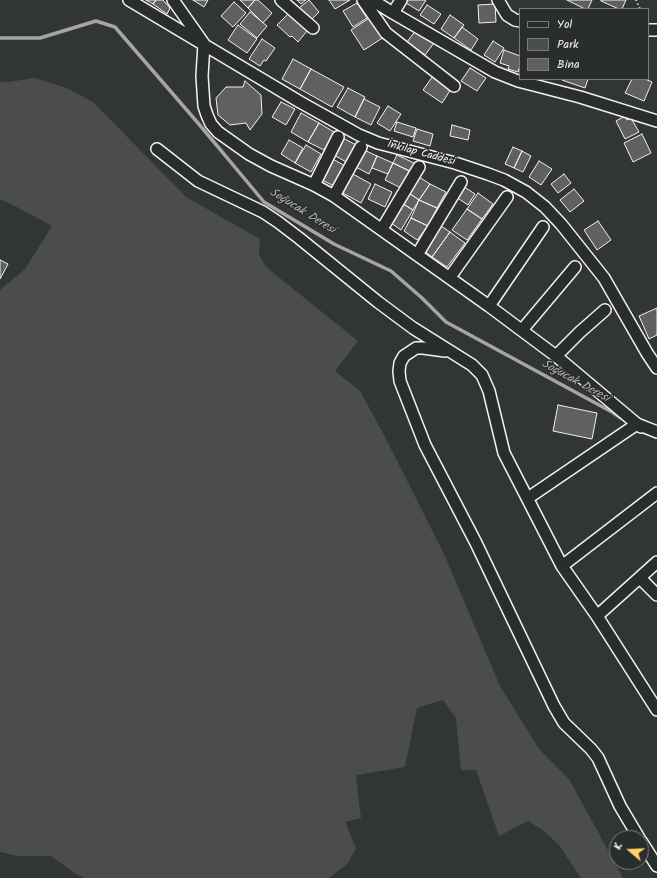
<!DOCTYPE html>
<meta charset="utf-8">
<style>
body{margin:0}
#map{position:relative;width:657px;height:878px;overflow:hidden;background:#323535;font-family:Kalam,sans-serif}
canvas{display:block}
.legend{position:absolute;left:519px;top:8px;width:130px;height:72px;box-sizing:border-box;background:#2a2d2e;border:1px solid #7b7b78;margin:0;padding:5px 7px;list-style:none;font-size:12px;color:#f4f1e8}
.legend li{display:flex;align-items:center;gap:8px;height:20px}
.legend b{width:20px;border:1px solid #7b7b78}
.north{position:absolute;left:609px;top:830px;width:40px;height:40px;box-sizing:border-box;background:#2a2d2e;border:1px solid #7b7b78;border-radius:50%;rotate:289deg;font-size:11px;font-weight:700;line-height:16px;text-align:center;color:#f4f1e8}
.north::after{content:'';display:block;margin:auto;width:14px;height:18px;background:#ffd166;clip-path:polygon(50% 0,100% 100%,50% 72%,0 100%)}
</style>
<div id="map">
<canvas width="657" height="878"></canvas>
<ul class="legend">
<li><b style="height:5px;background:#2a2d2e"></b>Yol</li>
<li><b style="height:11px;background:#4b4d4c"></b>Park</li>
<li><b style="height:11px;background:#5f605f"></b>Bina</li>
</ul>
<div class="north">K</div>
</div>
<script>
const c = document.querySelector('canvas').getContext('2d');
c.lineJoin = 'round';
function fill(path, color) { c.fillStyle = color; c.fill(path, 'evenodd'); }
const toPath = rows => new Path2D(rows.map(r => 'M' + r).join(''));
function stroke(path, color, width, dash) { c.strokeStyle = color; c.lineWidth = width; c.lineCap = dash ? 'butt' : 'round'; c.setLineDash(dash || []); c.stroke(path); }
function write(font, color, halo, rows, align = 'center') {
  c.font = font + ' Kalam,sans-serif'; c.lineWidth = 3; c.setLineDash([]); c.textBaseline = 'middle'; c.strokeStyle = halo; c.fillStyle = color; for (const [text, x, y, turn = 0] of rows) {
    c.save(); c.translate(x, y); c.rotate((+turn || 0) * Math.PI / 180); c.textAlign = isNaN(turn) ? turn : align; if (halo) c.strokeText(text, 0, 0); c.fillText(text, 0, 0); c.restore();
  }
}
const green = toPath([
 [35,78,67,88,93,102,186,197,260,239,259,255,266,267,358,341,335,371,360,391,384,435,444,554,500,686,539,749,569,779,623,878,581,878,559,845,544,831,528,821,499,836,476,770,461,770,456,718,443,700,417,708,405,767,356,775,361,818,345,822,356,848,348,863,329,878,84,878,76,874,51,856,17,856,0,852,0,290,25,269,52,226,13,205,0,199,0,82,8,82]
]);
const stream = toPath([
 [0,38,40,38,96,21,115,27,198,123,264,202,334,244,391,271,422,298,446,322,612,412,624,420]
]);
const building = toPath([
 [146,0,156,0,153,4,146,0],
 [156,0,163,0,170,8,167,14,153,4,156,0],
 [193,0,208,0,204,7,193,0],
 [240,0,255,0,248,8,240,0],
 [255,0,258,0,272,13,263,23,248,8,255,0],
 [297,0,306,0,301,4,297,0],
 [309,0,319,12,310,21,299,8,309,0],
 [329,0,350,0,335,9,329,0],
 [408,0,426,0,419,11,406,3,408,0],
 [567,0,592,0,588,9,585,9,567,0],
 [601,0,626,0,622,9,619,9,601,1,601,0],
 [234,2,246,13,233,27,221,16,234,2],
 [357,3,367,18,353,27,343,11,357,3],
 [495,4,496,22,479,23,478,5,495,4],
 [427,5,441,14,434,24,420,15,427,5],
 [250,12,267,26,257,38,240,24,250,12],
 [289,13,307,31,298,42,292,36,290,37,277,25,289,13],
 [450,15,464,25,454,38,441,29,450,15],
 [371,17,384,37,364,50,351,30,371,17],
 [238,25,257,39,247,53,228,40,238,25],
 [462,27,478,39,471,50,454,38,462,27],
 [416,30,434,43,425,55,407,42,416,30],
 [262,39,275,48,266,61,264,60,260,66,249,59,262,39],
 [493,41,504,48,495,62,484,55,493,41],
 [504,50,520,56,520,65,518,72,508,69,509,66,500,63,504,50],
 [293,59,311,69,300,89,282,79,293,59],
 [470,68,486,78,477,91,461,81,470,68],
 [311,69,344,87,332,107,300,89,311,69],
 [433,76,451,89,442,103,423,90,433,76],
 [562,79,588,79,585,88,562,80,562,79],
 [632,79,645,79,652,82,644,101,625,93,632,79],
 [245,81,261,95,262,114,250,130,246,123,230,125,218,115,216,98,226,87,243,87,245,81],
 [348,88,365,97,355,117,337,107,348,88],
 [364,99,380,107,371,125,355,117,364,99],
 [281,102,295,109,286,125,272,117,281,102],
 [388,106,401,114,390,131,377,123,388,106],
 [301,113,319,123,308,142,291,132,301,113],
 [625,116,627,120,631,118,639,132,625,139,616,121,625,116],
 [397,122,416,128,413,137,394,131,397,122],
 [319,123,334,132,324,150,308,142,319,123],
 [452,125,470,130,468,140,450,136,452,125],
 [417,129,433,134,430,146,413,141,417,129],
 [642,134,651,153,633,162,624,143,642,134],
 [341,137,358,146,348,163,332,154,341,137],
 [289,140,303,148,295,163,281,154,289,140],
 [306,145,321,154,311,172,295,163,306,145],
 [513,147,522,151,514,168,505,164,513,147],
 [362,149,377,156,369,174,354,166,362,149],
 [522,151,531,156,523,172,514,168,522,151],
 [397,155,416,164,412,172,393,163,397,155],
 [377,156,393,163,388,174,372,168,377,156],
 [331,158,347,167,336,187,320,179,331,158],
 [539,161,552,169,541,185,529,177,539,161],
 [393,163,411,172,403,189,385,180,393,163],
 [351,173,371,184,361,203,341,192,351,173],
 [564,174,571,183,558,193,551,184,564,174],
 [416,175,430,184,419,200,406,191,416,175],
 [375,184,392,192,385,207,368,199,375,184],
 [430,184,446,192,437,208,419,200,430,184],
 [463,186,475,194,468,205,456,197,463,186],
 [574,189,584,201,570,212,560,200,574,189],
 [406,191,419,200,413,210,400,202,406,191],
 [478,193,493,204,482,219,467,209,478,193],
 [419,200,437,208,428,226,411,218,419,200],
 [400,202,413,210,401,230,388,221,400,202],
 [467,209,482,219,467,240,452,230,467,209],
 [411,218,428,226,417,240,404,231,411,218],
 [598,221,611,240,597,250,584,230,598,221],
 [438,224,450,232,432,257,422,249,438,224],
 [450,232,465,243,447,267,432,257,450,232],
 [0,260,8,264,0,279,0,260],
 [657,308,657,335,649,339,639,316,657,308],
 [558,405,597,413,592,439,553,431,558,405]
]);
const path = toPath([
 [636,0,640,9]
]);
const minor = toPath([
 [129,0,300,102,359,135,378,143,455,163,488,174,504,180,526,192,545,207,561,224,604,278,647,353,657,368],
 [173,0,204,44,202,76,204,106,207,115,211,124,218,132,249,154,271,166,314,185,334,196,489,306,556,356,637,424,657,432],
 [281,0,313,28],
 [363,0,386,33,454,86],
 [372,0,393,13,495,72,518,81,580,97,657,121],
 [498,0,507,15,515,20,520,21],
 [393,13,401,0],
 [648,30,657,30],
 [157,149,198,181,263,212,278,222,299,238,378,302,413,328,472,365,482,375,489,391,504,453,562,566,597,616,657,710],
 [314,185,338,137],
 [334,196,361,147],
 [382,229,419,167],
 [417,255,461,182],
 [450,277,507,197],
 [489,306,543,227],
 [522,330,575,267],
 [445,351,423,348,416,348,404,356,400,363,399,371,400,381,425,445,476,543,554,706,564,723,591,749,598,758,620,806,639,838],
 [556,356,580,332,605,310],
 [528,498,637,424,641,427],
 [562,566,657,493],
 [640,578,657,595],
 [597,616,657,562],
 [641,841,657,866]
]);
const streetNames = [
 ["İnkılap Caddesi",421,154,15]
];
const waterNames = [
 ["Soğucak Deresi",302,212,32],
 ["Soğucak Deresi",575,382,29]
];
fill(green, '#4b4d4c');
stroke(stream, '#a6a5a0', 3.5);
fill(building, '#5f605f');
stroke(building, '#f4f1e8', 1);
stroke(minor, '#f4f1e8', 14);
stroke(path, '#f4f1e8', 2, [1, 3]);
stroke(minor, '#2a2d2e', 11);
write('11px', '#f4f1e8', '#2a2d2e', streetNames);
write('italic 12px', '#b3b2ac', '#2a2d2e', waterNames);
</script>
